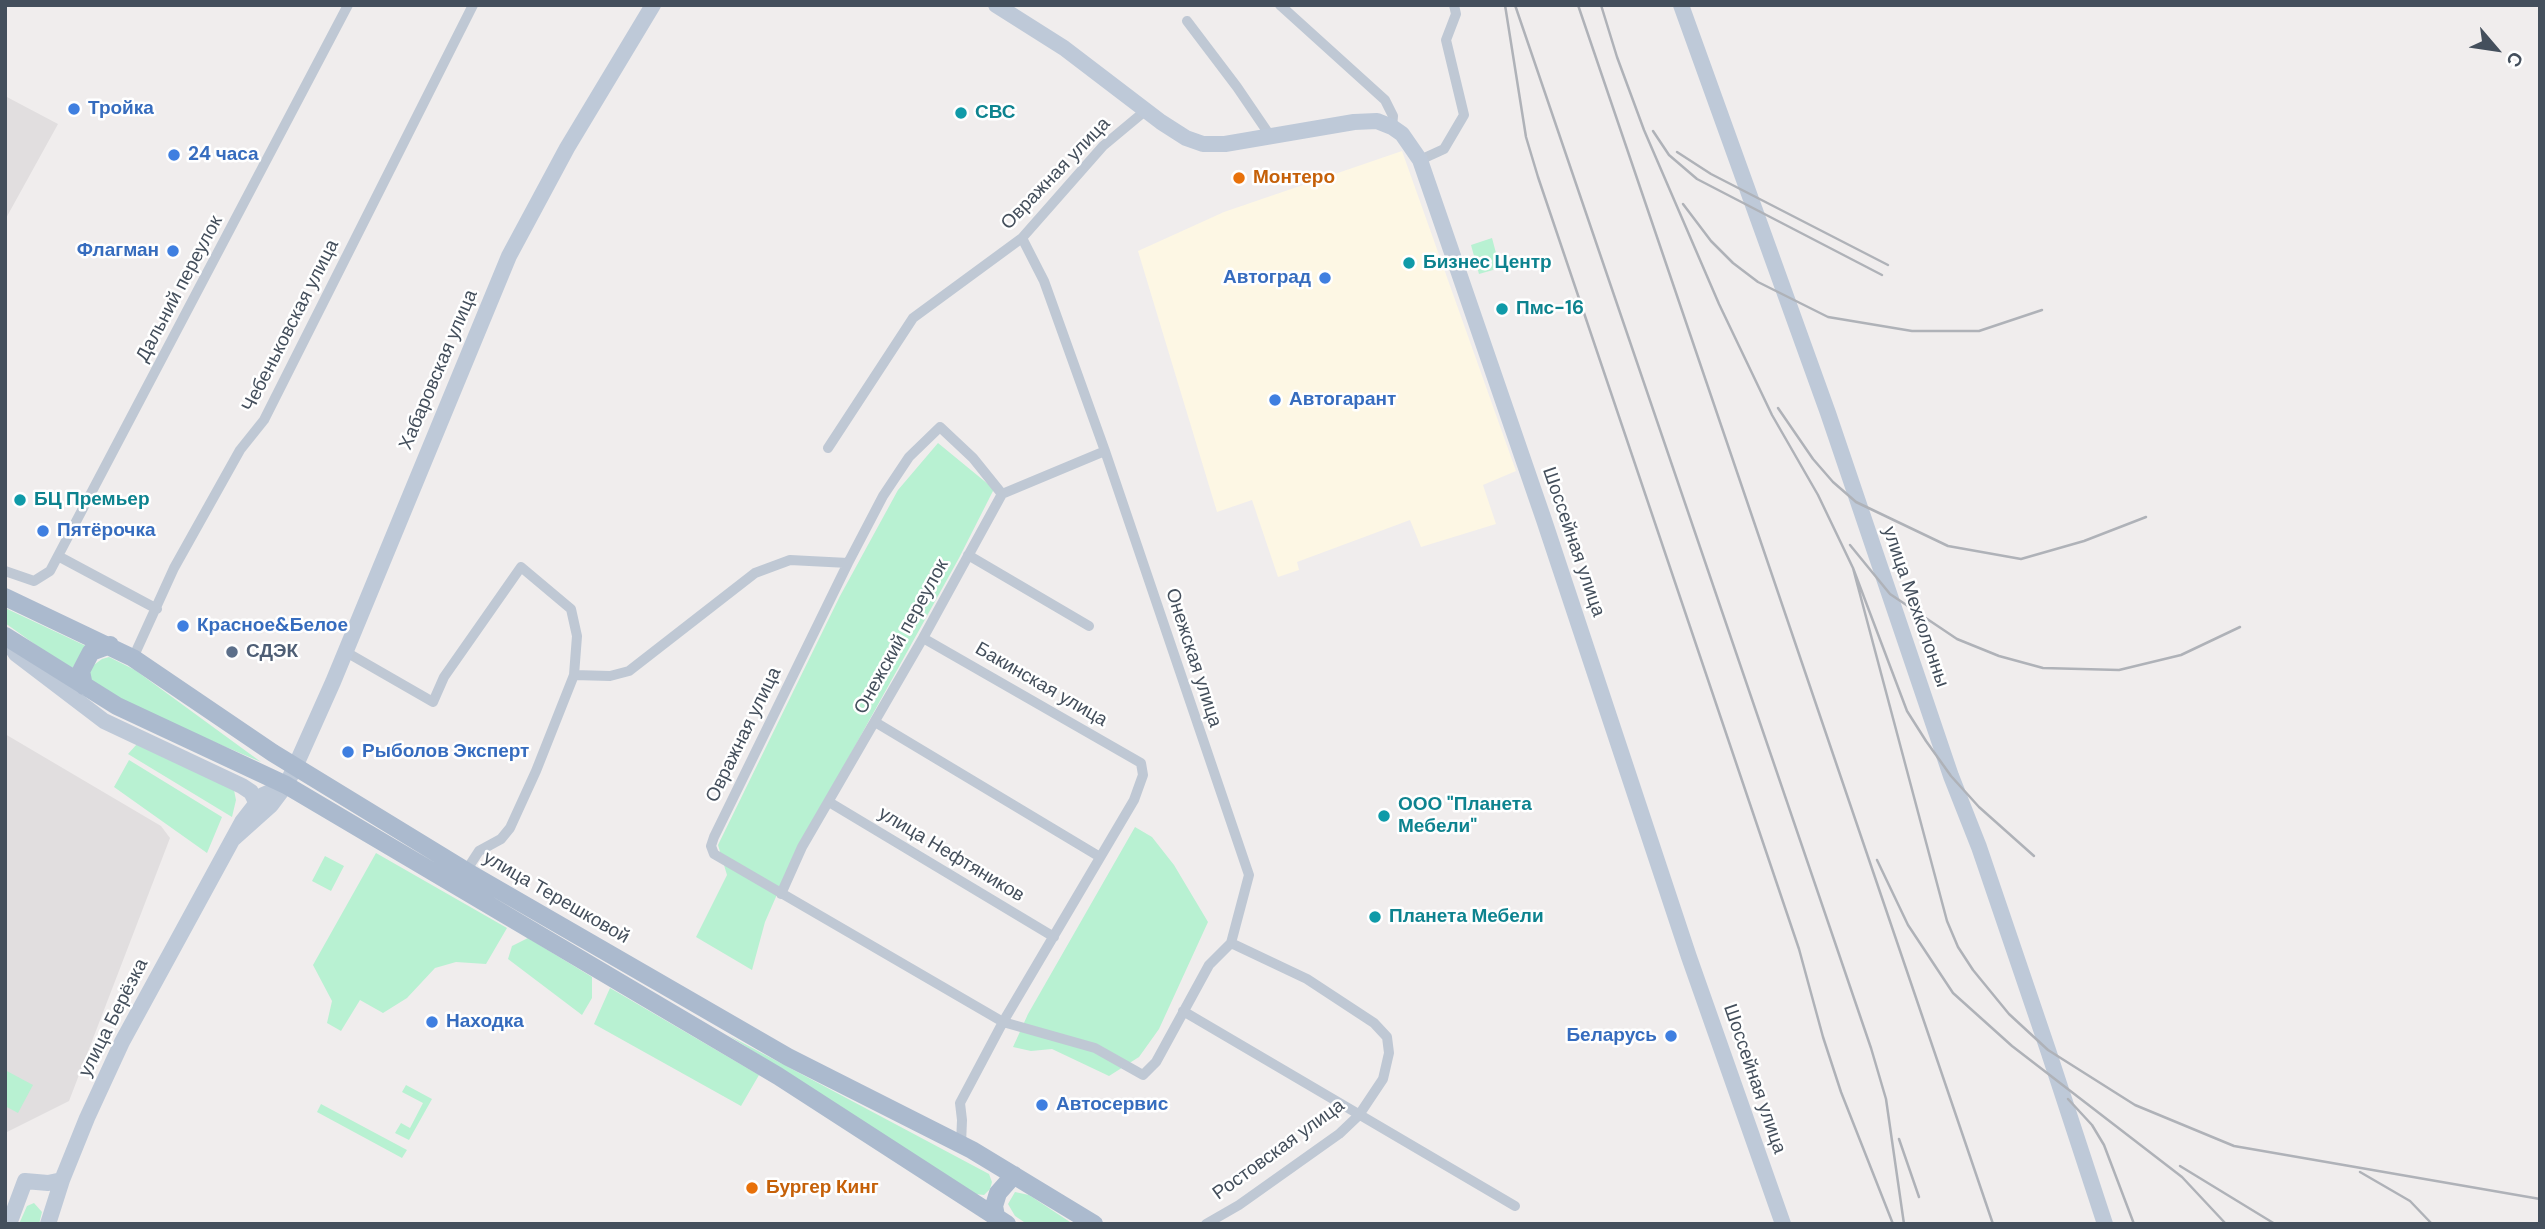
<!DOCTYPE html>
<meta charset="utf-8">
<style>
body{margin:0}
#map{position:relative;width:2545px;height:1229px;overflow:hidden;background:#f0eded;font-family:"DM Sans",sans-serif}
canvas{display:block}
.frame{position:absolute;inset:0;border:7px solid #444f5c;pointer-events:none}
.north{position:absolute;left:2461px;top:14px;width:70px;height:70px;-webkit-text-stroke:5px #fff;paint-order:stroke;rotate:119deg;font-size:19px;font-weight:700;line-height:28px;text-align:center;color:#444f5c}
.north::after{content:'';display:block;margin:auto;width:24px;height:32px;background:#444f5c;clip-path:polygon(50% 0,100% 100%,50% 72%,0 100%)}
</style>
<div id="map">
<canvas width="2545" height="1229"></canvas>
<div class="frame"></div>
<div class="north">С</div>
</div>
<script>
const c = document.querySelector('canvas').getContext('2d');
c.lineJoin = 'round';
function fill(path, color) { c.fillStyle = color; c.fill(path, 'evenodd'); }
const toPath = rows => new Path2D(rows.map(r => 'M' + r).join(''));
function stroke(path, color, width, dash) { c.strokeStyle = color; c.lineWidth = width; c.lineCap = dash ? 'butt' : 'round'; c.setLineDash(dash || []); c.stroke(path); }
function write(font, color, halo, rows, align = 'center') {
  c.font = font + ' "DM Sans",sans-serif'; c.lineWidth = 5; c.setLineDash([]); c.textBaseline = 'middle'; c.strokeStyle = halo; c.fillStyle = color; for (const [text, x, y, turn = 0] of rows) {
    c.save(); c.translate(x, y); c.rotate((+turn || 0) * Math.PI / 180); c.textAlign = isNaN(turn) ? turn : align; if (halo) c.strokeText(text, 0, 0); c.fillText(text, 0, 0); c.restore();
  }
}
const commercial = toPath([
 [1402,151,1516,471,1483,485,1496,524,1421,547,1410,520,1297,562,1299,570,1278,577,1252,500,1217,512,1138,251,1224,212]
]);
const education = toPath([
 [5,96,58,124,5,220],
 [5,734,161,826,170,838,69,1101,5,1133]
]);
const green = toPath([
 [1492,238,1500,268,1479,274,1471,245],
 [938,443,994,489,959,558,792,860,765,922,752,970,696,937,727,875,718,845,840,596,898,490],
 [5,608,86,646,71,670,5,623],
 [109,657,135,670,261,762,118,701,90,683,89,674,91,667,102,659],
 [137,744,234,790,236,800,232,817,128,754],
 [129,760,222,817,207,853,114,787],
 [1135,827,1152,837,1174,865,1208,922,1159,1029,1139,1057,1109,1076,1052,1049,1031,1051,1013,1047,1028,1014],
 [376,853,507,928,486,964,456,962,435,968,407,998,383,1013,360,1000,341,1031,327,1023,332,1001,313,965],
 [325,856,344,866,331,891,312,881],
 [528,938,592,977,592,998,582,1015,508,959,512,946],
 [610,988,759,1075,741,1106,594,1024],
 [728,1035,989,1174,992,1182,990,1189,984,1195,975,1194],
 [5,1070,33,1085,18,1113,5,1106],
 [406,1085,432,1099,409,1140,395,1133,401,1123,410,1128,423,1103,402,1092],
 [321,1104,407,1150,402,1158,317,1112],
 [1015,1192,1029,1195,1073,1224,1027,1224,1015,1216,1008,1204],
 [34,1203,42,1212,39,1224,19,1224,27,1206]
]);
const street = toPath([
 [1280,5,1385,100,1393,116,1392,127],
 [1187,21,1237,87,1271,137],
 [1420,160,1444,149,1464,115,1446,40,1456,14,1454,5],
 [828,448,913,318,1022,238,1103,146,1145,111],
 [968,555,1089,626],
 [58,556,157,609],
 [848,563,714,837,711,846,714,854,1003,1022,1095,1048,1143,1075,1156,1062,1209,965,1231,943,1249,875,1105,451,1044,281,1022,238],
 [5,571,34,581,50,571,348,5],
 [923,638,1141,763,1143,775,1134,800,1003,1022,960,1103,962,1120,961,1144],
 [346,652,433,702,444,677,521,567,571,609,577,636,574,675,610,676,629,671,755,573,790,560,848,563,883,496,909,457,940,427,973,458,1002,494],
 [133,658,174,568,240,450,264,420,473,5],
 [875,722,1100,857],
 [829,802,1054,937],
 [466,871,479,851,501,839,510,828,536,771,574,675],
 [781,894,802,847,923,638,1002,494,1105,451],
 [1183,1011,1515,1206],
 [1206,1224,1239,1205,1339,1134,1359,1115,1383,1079,1389,1053,1387,1037,1374,1023,1307,979,1231,943]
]);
const secondary = toPath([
 [996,5,1064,48,1161,122,1186,138,1203,144,1225,144,1354,122,1377,121,1392,127,1402,134,1420,160,1544,520,1689,957,1783,1224],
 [1681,5,1828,413,1951,776,1979,847,2048,1050,2105,1224],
 [5,637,16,654,104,721,242,786,251,792,256,802],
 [233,839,271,805,286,785,295,767,333,682,509,256,567,148,653,5],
 [9,1224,25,1181,48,1183,62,1180],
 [48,1224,62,1180,87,1118,122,1042,242,822,263,795,286,785]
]);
const primary = toPath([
 [5,597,133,658,273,753,466,871,788,1057,972,1150,1094,1224],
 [5,636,117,706,286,785,778,1076,1007,1224],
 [84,686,81,671,91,652,110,645],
 [996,1216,994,1206,998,1193,1014,1175]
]);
const rail = toPath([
 [1505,5,1526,137,1538,177,1799,949,1823,1037,1841,1092,1893,1224],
 [1515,5,1871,1048,1886,1099,1904,1224],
 [1578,5,1993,1224],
 [1601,5,1617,57,1644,130,1719,304,1772,415,1818,495,1853,568],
 [1653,131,1669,155,1697,179,1882,275],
 [1677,152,1711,174,1888,265],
 [1683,204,1711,241,1733,263,1758,282,1828,317,1912,331,1979,331,2042,310],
 [1778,408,1813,459,1833,482,1856,502,1948,546,2021,559,2084,541,2146,517],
 [1850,545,1890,594,1957,639,1999,656,2043,668,2119,670,2181,655,2240,627],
 [2034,856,1979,807,1951,776,1926,741,1907,711,1853,568,1947,921,1958,947,1973,970,2009,1014,2048,1050,2135,1105,2234,1146,2540,1199],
 [1877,860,1908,925,1953,993,2012,1046,2182,1177,2226,1224],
 [2068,1099,2092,1125,2104,1145,2134,1224],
 [1899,1139,1919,1197],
 [2180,1166,2275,1224],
 [2360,1172,2410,1201,2432,1224]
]);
const markers = [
 [74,109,7,"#3f7fe0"],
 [961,113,7,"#0f9aa8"],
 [174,155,7,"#3f7fe0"],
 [1239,178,7,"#e8710a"],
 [173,251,7,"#3f7fe0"],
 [1409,263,7,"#0f9aa8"],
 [1325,278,7,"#3f7fe0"],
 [1502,309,7,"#0f9aa8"],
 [1275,400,7,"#3f7fe0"],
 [20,500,7,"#0f9aa8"],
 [43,531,7,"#3f7fe0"],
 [183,626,7,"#3f7fe0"],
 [232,652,7,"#5c6f8a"],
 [348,752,7,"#3f7fe0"],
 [1384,816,7,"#0f9aa8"],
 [1375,917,7,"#0f9aa8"],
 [432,1022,7,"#3f7fe0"],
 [1671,1036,7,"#3f7fe0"],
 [1042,1105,7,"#3f7fe0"],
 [752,1188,7,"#e8710a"]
];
const shopNames = [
 ["Тройка",88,109],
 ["24 часа",188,155],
 ["Флагман",159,251,"right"],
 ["Автоград",1311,278,"right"],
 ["Автогарант",1289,400],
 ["Пятёрочка",57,531],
 ["Красное&Белое",197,626],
 ["Рыболов Эксперт",362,752],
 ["Находка",446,1022],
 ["Беларусь",1657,1036,"right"],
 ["Автосервис",1056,1105]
];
const cultureNames = [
 ["СВС",975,113],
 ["Бизнес Центр",1423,263],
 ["Пмс-16",1516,309],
 ["БЦ Премьер",34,500],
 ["ООО \"Планета",1398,805],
 ["Мебели\"",1398,827],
 ["Планета Мебели",1389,917]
];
const streetNames = [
 ["Овражная улица",1056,174,-46],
 ["Дальний переулок",180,289,-62],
 ["Чебеньковская улица",291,326,-63],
 ["Хабаровская улица",439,370,-67],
 ["Шоссейная улица",1573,542,71],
 ["улица Мехколонны",1915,607,71],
 ["Онежский переулок",902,637,-61],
 ["Онежская улица",1193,658,72],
 ["Бакинская улица",1041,685,30],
 ["Овражная улица",744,735,-64],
 ["улица Нефтяников",951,855,31],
 ["улица Терешковой",556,898,30],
 ["улица Берёзка",114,1018,-63],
 ["Шоссейная улица",1754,1079,71],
 ["Ростовская улица",1279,1150,-36]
];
const foodNames = [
 ["Монтеро",1253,178],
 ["Бургер Кинг",766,1188]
];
const serviceNames = [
 ["СДЭК",246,652]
];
fill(commercial, '#fdf7e4');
fill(education, '#e1dedf');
fill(green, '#b8f1d2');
stroke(street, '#bfc8d4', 10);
stroke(secondary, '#bec9d8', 16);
stroke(primary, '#abbace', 18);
stroke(rail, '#afb2b8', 2.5);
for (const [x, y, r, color] of markers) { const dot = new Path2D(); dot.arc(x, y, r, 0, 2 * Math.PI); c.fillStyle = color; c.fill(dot); stroke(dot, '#fff', 2.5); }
write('bold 19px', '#366cbe', '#fff', shopNames, 'left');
write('bold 19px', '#0d838f', '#fff', cultureNames, 'left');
write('19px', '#444f5c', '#fff', streetNames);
write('bold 19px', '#c56008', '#fff', foodNames, 'left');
write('bold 19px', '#4e5e75', '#fff', serviceNames, 'left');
</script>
